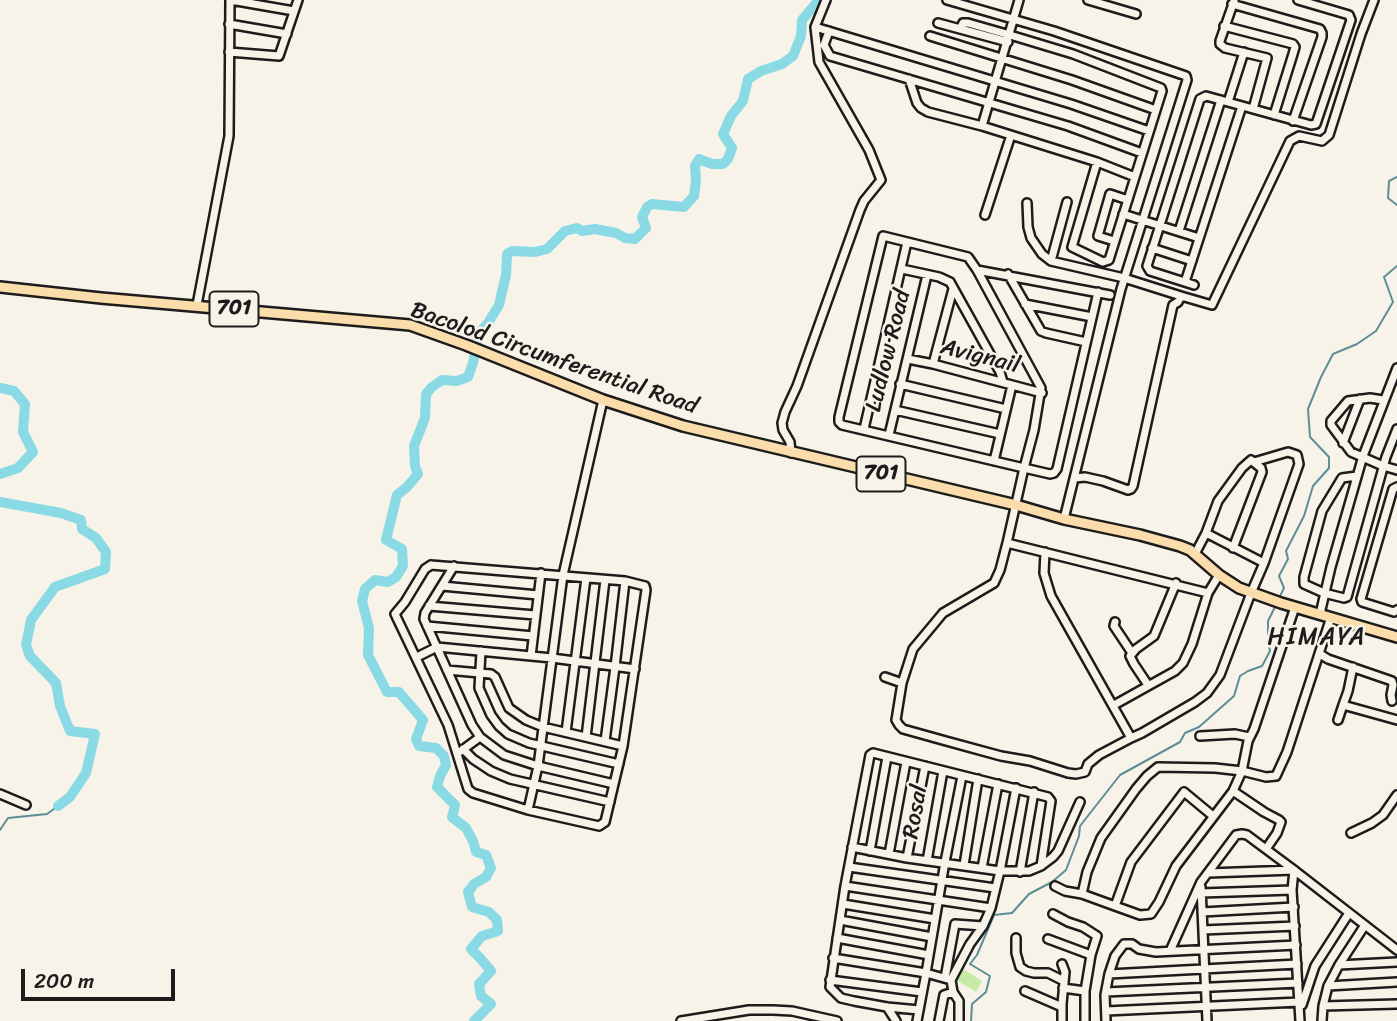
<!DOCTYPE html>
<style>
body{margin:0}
#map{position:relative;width:1397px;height:1021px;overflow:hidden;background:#f7f3e8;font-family:Sriracha,sans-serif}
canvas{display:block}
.scale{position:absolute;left:21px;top:969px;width:154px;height:32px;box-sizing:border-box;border:4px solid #1c1c1c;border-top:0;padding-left:9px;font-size:21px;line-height:24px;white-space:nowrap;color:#1c1c1c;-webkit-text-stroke:5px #f7f3e8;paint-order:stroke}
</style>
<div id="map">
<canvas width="1397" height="1021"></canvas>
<div class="scale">200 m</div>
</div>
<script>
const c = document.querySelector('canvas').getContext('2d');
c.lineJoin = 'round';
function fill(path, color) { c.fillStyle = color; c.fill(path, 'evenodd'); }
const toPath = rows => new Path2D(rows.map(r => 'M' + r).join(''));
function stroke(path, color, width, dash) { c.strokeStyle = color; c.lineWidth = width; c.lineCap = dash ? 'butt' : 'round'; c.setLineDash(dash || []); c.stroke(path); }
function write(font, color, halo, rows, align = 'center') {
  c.font = font + ' Sriracha,sans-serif'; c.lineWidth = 5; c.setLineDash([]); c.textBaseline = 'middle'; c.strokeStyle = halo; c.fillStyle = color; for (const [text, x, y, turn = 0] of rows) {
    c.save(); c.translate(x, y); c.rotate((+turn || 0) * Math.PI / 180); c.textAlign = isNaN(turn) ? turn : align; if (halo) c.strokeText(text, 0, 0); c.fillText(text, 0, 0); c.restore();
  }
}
const green = toPath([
 [963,969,982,981,976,992,956,980]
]);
const stream = toPath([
 [1397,177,1389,181,1388,198,1397,205],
 [1278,600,1284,588,1279,576,1288,559,1286,551,1304,516,1313,486,1329,468,1329,457,1310,437,1308,409,1321,377,1333,354,1357,344,1376,331,1393,302,1384,277,1397,266],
 [0,830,8,818,47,814,58,806],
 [971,1021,972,1004,986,992,990,976,970,964,977,955,994,915,1012,913,1029,894,1052,882,1066,870,1079,836,1080,826,1120,775,1180,742,1185,733,1199,727,1234,696,1240,676,1248,671,1262,666,1270,651,1268,639,1268,621,1276,605]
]);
const river = toPath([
 [0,388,14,391,25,404,23,432,33,452,18,468,0,474],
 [0,502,61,513,81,520,82,529,96,538,106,552,105,569,55,587,31,620,26,645,30,656,56,683,60,706,70,731,95,734,86,773,70,797,58,806],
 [474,1021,491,1004,481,996,479,984,491,971,480,958,471,949,482,936,498,931,497,920,489,912,472,907,468,892,474,884,486,877,491,868,486,855,476,852,473,841,466,828,452,817,455,805,437,787,440,776,446,765,444,756,436,748,419,746,416,739,423,720,399,692,387,692,368,655,369,628,362,601,365,589,375,580,388,582,396,577,403,566,402,549,386,540,397,495,407,487,418,474,415,466,414,446,425,418,426,394,432,387,442,380,457,381,468,377,473,363,479,333,488,323,499,305,506,275,507,254,512,251,535,252,547,249,565,231,577,228,582,231,595,229,616,233,625,238,635,239,646,228,642,217,647,207,652,204,684,207,694,196,696,181,695,166,699,159,712,164,723,164,728,159,732,148,723,134,731,116,743,101,748,79,761,71,782,64,793,56,801,36,802,20,819,0]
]);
const minor = toPath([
 [231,0,294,11],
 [947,0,1054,31,1186,76,1187,80,1121,289,1064,519],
 [1088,0,1136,14],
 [1234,1,1220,41,1220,44,1225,48,1267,58,1253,109],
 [1232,4,1320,29,1322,33,1322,37,1293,121],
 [938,23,1008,42],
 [229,24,287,34],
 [1224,26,1293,44,1295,47,1293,54,1274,115],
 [815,27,1071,104,1149,131],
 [960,29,963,23,968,23,1010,35,1073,54,1161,88,1162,91,1109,260,1103,262,1072,247,1097,162],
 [829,31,824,45,830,56,1068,126,1142,153],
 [930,36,1072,80,1156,110],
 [229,52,279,56,298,0],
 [909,79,917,103,921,108,928,112,982,126,1097,162,1135,177],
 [1228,102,1244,52],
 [982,126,1019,0],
 [1027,203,1028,227,1031,238,1042,254,1051,261,1124,278,1181,296],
 [1123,214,1199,238],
 [985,215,1011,135],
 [1179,231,1221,100],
 [1114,241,1098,236,1110,194,1128,200],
 [1152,248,1192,261],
 [1051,261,1067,202],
 [902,269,939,277,950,282,1000,372,1003,382],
 [977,270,1110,295],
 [1008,274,1041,331,1046,333,1086,342],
 [1185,282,1242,106],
 [1194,285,1150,271,1147,266,1200,99,1206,96,1311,125,1316,124,1351,20,1349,15,1298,0],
 [1098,292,1057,469,1054,473,1050,474,1024,468,842,425,839,422,839,417,883,236,968,257,977,270,1041,388,1034,430,1024,468,1007,543,1208,593],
 [1025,304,1092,317],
 [197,305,229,136,230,0],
 [908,359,933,364,1042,393],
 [933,364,953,289],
 [900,384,1006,409],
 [1383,400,1370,398,1348,401,1331,421,1331,425,1351,452,1383,466,1397,470],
 [895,410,1000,434],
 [864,429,907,242],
 [889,435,927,275],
 [1343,443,1360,399],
 [791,453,790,442,783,430,782,423,785,412,797,386,860,210,864,201,881,180,869,150,819,62,815,27,826,0],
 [994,461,1012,385],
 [1357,476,1342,478,1322,511,1304,577,1304,584,1324,593,1344,598,1347,597,1386,457,1397,429],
 [1075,478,1085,477,1103,481,1128,490,1131,489,1133,486,1173,305,1178,302,1181,296,1212,305,1290,141,1299,136,1322,141,1329,135,1361,34,1374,0],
 [1397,487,1393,489,1361,599,1362,602,1394,612,1397,610],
 [1206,533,1264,563],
 [1007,543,1000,570,994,583,943,613,913,649,902,683,896,720,899,725,903,729,946,741,1001,756,1030,761,1068,773,1076,774,1085,772,1088,764,1099,755,1131,738],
 [1045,552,1044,573,1051,596,1131,738,1142,733,1195,702,1207,693,1220,675,1251,593,1264,563,1299,464,1297,455,1288,452,1254,462],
 [1195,554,1206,533,1218,501,1242,468,1251,460,1261,468,1262,472,1233,548],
 [431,565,625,581,645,586,646,590,623,746,605,822,599,826,528,810,473,793,468,789,448,725,395,614,405,602,425,569,431,565],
 [454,566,425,613,424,619,472,725,480,737,504,755,538,766,614,784],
 [442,586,538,595],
 [429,606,535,615],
 [1320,614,1331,567,1363,456,1397,368],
 [1115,622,1114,626,1132,653],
 [427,626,533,636],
 [481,651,479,688,491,715,499,726,508,734,529,743,619,764],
 [1320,654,1328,659,1392,681,1393,685,1391,695,1392,701],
 [531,656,541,573],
 [417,657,437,647,552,658,635,669],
 [1353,667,1348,691,1343,705,1397,720],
 [447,670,491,674,495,677,509,708,526,720,543,727,623,746],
 [885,677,902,683],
 [1148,685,1134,664,1130,656,1136,649,1154,636,1176,583],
 [1114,705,1175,671,1183,663,1192,644,1208,593,1219,575],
 [1338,720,1343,705],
 [566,732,586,578],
 [1200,736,1235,734,1249,737],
 [586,737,605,580],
 [605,741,615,667,625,581],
 [463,749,473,759,491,771,510,779,610,802],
 [461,751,480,737],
 [1233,791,1264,812,1279,820,1281,822,1277,833,1266,849],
 [0,794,26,805],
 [528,810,538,766,563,575,603,400],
 [1213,816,1184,792,1131,862,1115,906,1082,894,1087,872,1101,838,1136,789,1147,776,1158,767,1215,768,1242,771,1266,777,1276,776,1287,752,1331,617],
 [1351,833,1372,823,1383,815,1397,795],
 [852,847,907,858,1000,871,1029,871,1041,866,1053,857,1058,851,1080,802],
 [870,851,887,757],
 [889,854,906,762],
 [907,858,925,766],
 [927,861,943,771],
 [964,865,978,779],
 [849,867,995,888],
 [982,868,998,784],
 [1020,872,1034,792],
 [1208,873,1294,870,1292,890,1300,1021],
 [845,886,991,908],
 [1055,886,1065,891,1082,894],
 [1201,887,1207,1021],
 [1201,893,1292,890],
 [843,904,935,919],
 [1115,906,1140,915,1151,914,1159,902,1176,866,1233,791,1242,771,1248,741,1254,729,1295,607],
 [1202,912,1294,907],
 [1053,914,1068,922,1083,927,1097,936,1091,955,1085,991,1085,1021],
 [840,920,932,937],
 [1203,930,1295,926],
 [837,938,929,955],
 [1016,938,1016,953,1020,967,1026,971,1034,973,1048,973,1064,981],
 [1048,939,1091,955],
 [1170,951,1201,882,1236,835,1242,834,1247,835,1294,870,1397,950],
 [833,958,926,973,951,980],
 [1062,964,1065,972,1062,1004,1062,1021],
 [1339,965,1397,962],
 [1109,974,1297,964],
 [945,978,955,924,983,926],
 [830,980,922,992],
 [1328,986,1397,982],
 [1063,988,1085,991],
 [1025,991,1062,1007],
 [1106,992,1298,983],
 [1302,1005,1315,966,1349,913],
 [1323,1006,1397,1004],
 [887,1007,896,1021],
 [919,1010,887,1007,854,1001,841,998,830,987,845,886,870,755,873,753,1048,797,1051,801,1041,866],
 [1106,1011,1299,1002],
 [681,1021,749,1010,773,1010,792,1011,837,1021],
 [917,1021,926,973,945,862,962,776],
 [939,1021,944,995,953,992],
 [959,1021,959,1001,953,992,951,980,970,944,983,926,991,908,1000,871,1016,788],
 [1106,1021,1105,995,1109,974,1115,956,1124,944,1132,944,1139,949,1156,952,1296,945],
 [1322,1021,1323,1006,1328,986,1339,965,1365,925]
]);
const major = toPath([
 [0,287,101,298,410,325,466,345,603,400,683,426,1016,505,1064,519,1140,535,1180,546,1190,550,1219,575,1239,588,1281,603,1397,637]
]);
const shields = [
 [234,309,49],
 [881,474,49]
];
const shieldNames = [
 ["701",234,309],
 ["701",881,474]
];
const streetNames = [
 ["Ludlow Road",889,351,-76],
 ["Avignail",980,357,14],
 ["Bacolod Circumferential Road",554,359,19],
 ["Rosal",916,812,-80]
];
const neighbourhoodNames = [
 ["HIMAYA",1317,638]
];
fill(green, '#c5eba5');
stroke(stream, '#5e8e95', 2);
stroke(river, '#8adae6', 10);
stroke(minor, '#1c1c1c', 12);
stroke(major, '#1c1c1c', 14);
stroke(minor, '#f7f3e8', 7);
stroke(major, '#faddab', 9);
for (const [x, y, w] of shields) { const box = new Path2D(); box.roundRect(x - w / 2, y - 17.5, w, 35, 5); c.fillStyle = '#f7f3e8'; c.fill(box); stroke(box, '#1c1c1c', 2); }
write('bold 21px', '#1c1c1c', null, shieldNames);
write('23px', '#1c1c1c', '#f7f3e8', streetNames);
c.letterSpacing = '2px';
write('24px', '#1c1c1c', '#f7f3e8', neighbourhoodNames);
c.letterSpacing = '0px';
</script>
